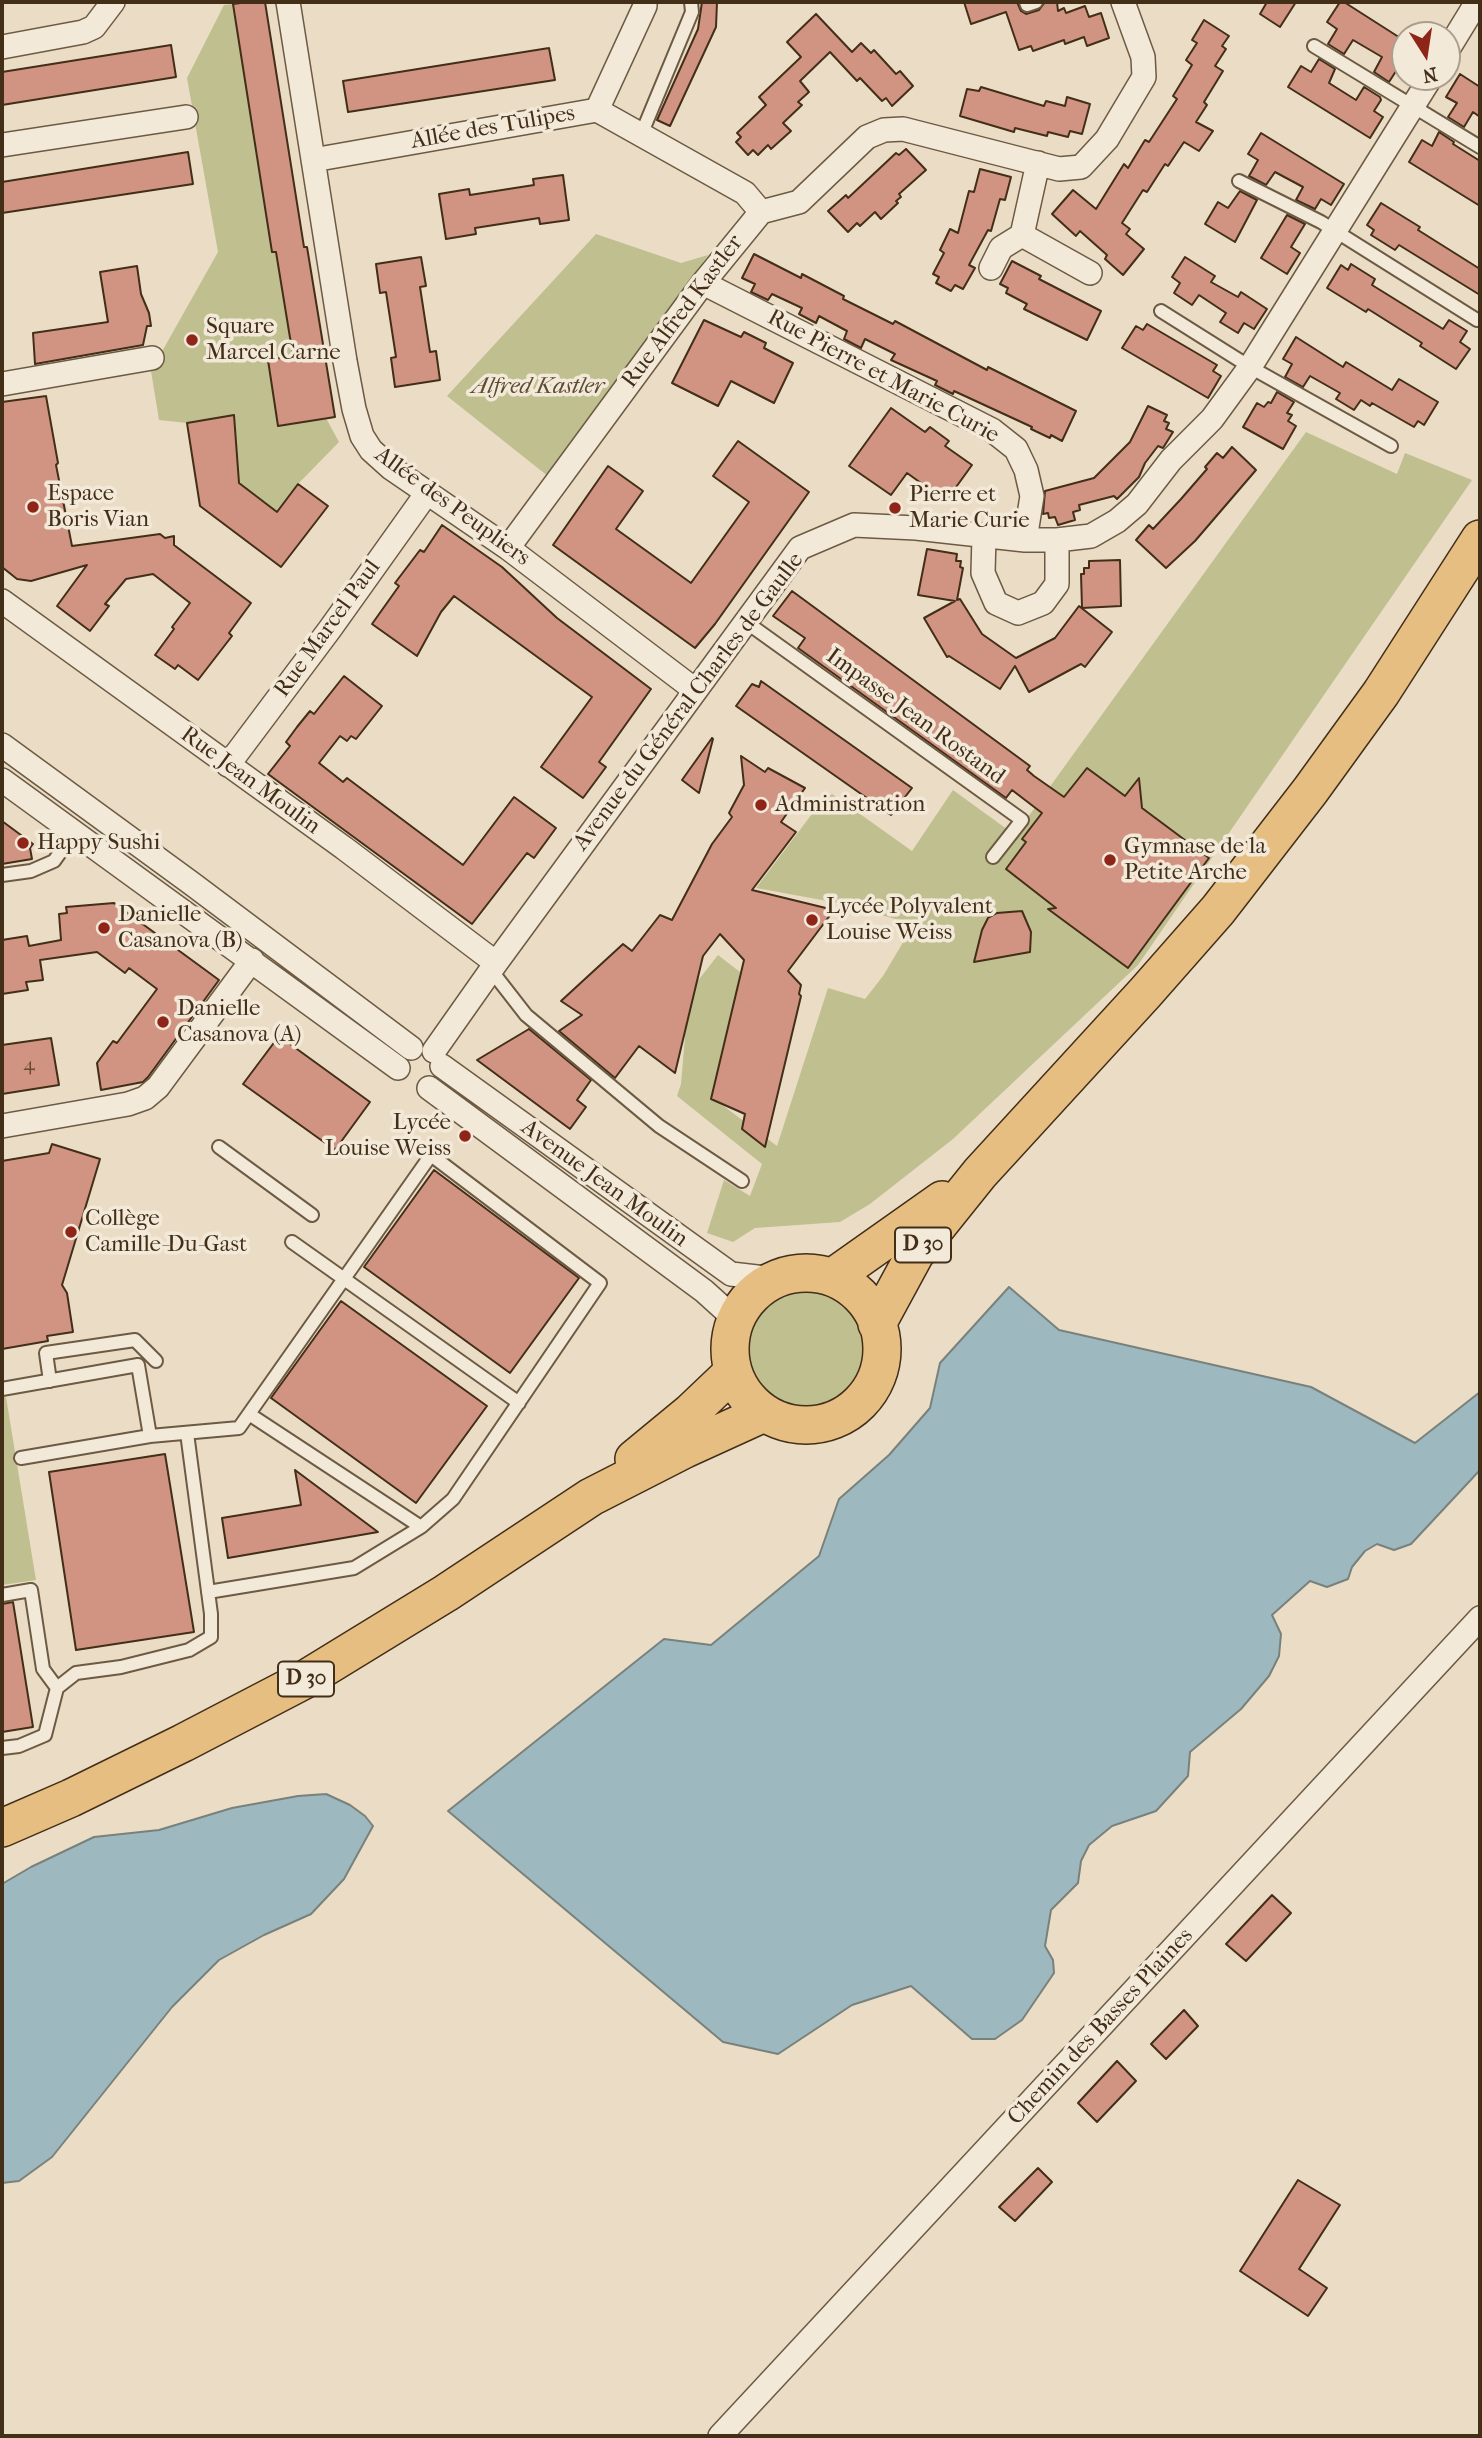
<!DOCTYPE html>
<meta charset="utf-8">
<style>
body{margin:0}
#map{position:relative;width:1482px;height:2438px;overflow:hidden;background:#ebddc5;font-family:"IM FELL French Canon",serif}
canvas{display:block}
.frame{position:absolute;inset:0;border:4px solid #432e18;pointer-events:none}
.north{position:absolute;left:1391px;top:21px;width:70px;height:70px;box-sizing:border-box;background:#f2e9d9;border:2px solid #ac9e8c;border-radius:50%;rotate:168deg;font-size:19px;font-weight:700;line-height:28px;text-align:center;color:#432e18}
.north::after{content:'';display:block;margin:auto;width:24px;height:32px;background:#8f2418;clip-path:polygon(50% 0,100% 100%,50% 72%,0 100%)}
</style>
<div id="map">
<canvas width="1482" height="2438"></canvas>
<div class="frame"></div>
<div class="north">N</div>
</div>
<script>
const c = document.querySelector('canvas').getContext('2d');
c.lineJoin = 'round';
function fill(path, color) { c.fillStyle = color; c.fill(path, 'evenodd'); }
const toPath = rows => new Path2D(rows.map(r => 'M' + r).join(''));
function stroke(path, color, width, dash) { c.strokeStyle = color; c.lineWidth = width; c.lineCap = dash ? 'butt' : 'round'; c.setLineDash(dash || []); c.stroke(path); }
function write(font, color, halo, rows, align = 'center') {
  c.font = font + ' "IM FELL French Canon",serif'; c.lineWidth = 7; c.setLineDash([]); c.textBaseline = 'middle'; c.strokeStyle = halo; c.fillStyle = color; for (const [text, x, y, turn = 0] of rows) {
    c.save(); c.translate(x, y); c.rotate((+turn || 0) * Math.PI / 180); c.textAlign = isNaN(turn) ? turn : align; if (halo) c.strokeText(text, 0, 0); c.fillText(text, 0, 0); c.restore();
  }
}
const green = toPath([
 [233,4,292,350,296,355,268,360,326,418,339,442,298,484,277,512,239,483,234,419,187,423,159,420,151,371,218,252,187,78,224,5],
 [596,234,681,263,708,255,549,477,447,396],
 [1306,432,1397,474,1405,453,1472,480,1138,965,953,1139,870,1204,840,1222,755,1228,733,1242,707,1233,724,1180,750,1196,762,1164,677,1096,681,1084,685,1037,667,1020,718,955,740,972,717,1101,777,1146,828,988,865,999,883,976,914,924,833,902,756,888,818,806,832,794,912,851,953,790,1015,835],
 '745 1350a62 62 0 1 1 124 0a62 62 0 1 1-124 0Z',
 [6,1397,36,1580,2,1585,2,1398]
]);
const water = toPath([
 [1009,1287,1059,1330,1311,1387,1415,1443,1480,1392,1480,1470,1411,1544,1394,1550,1377,1544,1365,1551,1352,1567,1348,1579,1327,1587,1310,1581,1272,1615,1281,1634,1279,1656,1269,1676,1241,1709,1190,1752,1188,1776,1156,1811,1112,1826,1089,1845,1081,1861,1078,1883,1051,1910,1045,1946,1053,1960,1054,1973,1022,2020,995,2039,972,2039,911,1986,852,2005,778,2054,723,2042,448,1811,664,1639,711,1645,819,1556,839,1499,889,1455,930,1408,940,1363,1009,1287],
 [326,1794,350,1805,365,1816,373,1826,344,1879,311,1914,264,1935,219,1960,172,2007,52,2157,19,2181,2,2183,2,1884,31,1867,94,1837,159,1830,232,1808,298,1796,326,1794]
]);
const building = toPath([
 [248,2,265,2,304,247,307,247,335,417,278,426,268,360,293,356,276,252,272,252,233,4,248,2],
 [702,2,717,2,716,27,670,126,657,120,698,29,702,2],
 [964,2,1017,2,1021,11,1026,14,1039,10,1045,2,1057,2,1058,11,1064,8,1066,13,1085,6,1089,17,1101,13,1109,38,1087,46,1084,37,1065,44,1064,40,1033,51,1031,46,1019,50,1006,12,971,24,964,2],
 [1267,2,1296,2,1280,27,1260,14,1267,2],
 [1340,2,1344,2,1405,41,1405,72,1398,68,1389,82,1374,72,1382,57,1353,40,1344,54,1328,44,1337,29,1327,22,1340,2],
 [816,14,852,52,861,43,871,53,874,50,896,74,900,71,913,86,892,106,886,98,882,101,860,78,857,81,830,52,800,81,809,92,798,102,802,105,783,123,791,131,771,149,768,145,758,155,753,150,748,155,736,142,741,137,737,133,766,105,759,97,801,57,787,42,816,14],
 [1204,20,1229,36,1222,46,1226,49,1215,66,1223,71,1204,102,1207,105,1196,122,1213,131,1199,151,1184,142,1168,166,1165,164,1147,192,1143,190,1122,223,1130,229,1126,234,1144,249,1123,275,1105,259,1107,255,1080,231,1076,236,1052,214,1073,190,1096,209,1124,164,1128,168,1145,140,1149,142,1177,99,1173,96,1192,65,1186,60,1197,43,1192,40,1204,20],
 [171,45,176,77,2,105,2,72,171,45],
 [549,48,555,80,348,112,343,81,549,48],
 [1319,59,1335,69,1329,83,1356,100,1364,87,1380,97,1381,100,1374,111,1383,117,1370,138,1288,87,1301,66,1311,72,1319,59],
 [1460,74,1480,87,1480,117,1473,112,1464,127,1448,117,1457,103,1446,97,1460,74],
 [981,87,1044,106,1046,101,1065,106,1067,97,1090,104,1082,134,1070,131,1068,137,1048,132,1047,136,1015,128,1014,132,960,116,967,89,979,91,981,87],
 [1439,132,1454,142,1453,144,1480,161,1480,206,1409,162,1422,140,1432,146,1439,132],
 [1261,133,1344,184,1331,205,1321,199,1315,209,1296,200,1303,187,1275,172,1266,185,1249,176,1258,160,1248,154,1261,133],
 [906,149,926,170,899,194,901,197,896,201,898,203,881,219,875,212,860,226,857,223,848,232,828,211,846,195,848,198,896,153,899,155,906,149],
 [188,152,193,184,2,213,2,182,188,152],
 [980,169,1011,177,1005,200,1000,199,991,231,988,230,969,265,975,268,963,289,955,285,951,291,936,283,939,277,933,274,944,253,940,250,950,229,958,233,969,191,974,192,980,169],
 [563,175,569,220,540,224,539,218,475,228,476,234,446,239,439,194,469,189,470,195,534,185,533,179,563,175],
 [1240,191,1257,200,1235,242,1205,224,1218,202,1228,208,1240,191],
 [1381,203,1420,227,1418,230,1480,269,1480,295,1399,245,1395,250,1371,235,1374,230,1367,225,1381,203],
 [1287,215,1305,224,1291,247,1300,253,1287,274,1261,258,1287,215],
 [754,254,801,278,802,274,844,296,843,299,893,324,895,321,987,370,988,367,1076,411,1062,441,1051,435,1050,438,1031,429,1032,427,954,391,953,394,935,385,937,381,891,360,895,354,865,339,861,348,844,339,847,331,819,316,816,323,799,314,802,308,772,294,768,300,751,292,755,284,742,278,754,254],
 [421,257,426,286,420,287,430,352,436,351,440,380,395,387,391,358,396,357,386,292,380,293,376,264,421,257],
 [1185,257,1215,276,1211,282,1238,297,1241,292,1267,309,1254,329,1244,323,1238,333,1220,322,1226,313,1199,295,1192,305,1174,293,1180,283,1172,277,1185,257],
 [1012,261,1041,276,1039,279,1101,311,1087,340,1024,309,1027,304,1006,293,1008,288,1000,284,1012,261],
 [1351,264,1375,279,1372,285,1443,329,1449,320,1467,331,1460,342,1470,349,1456,369,1420,346,1422,343,1368,309,1366,312,1327,288,1341,265,1348,270,1351,264],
 [137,266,141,294,149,313,151,326,147,326,143,345,35,364,33,333,108,322,100,272,137,266],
 [704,320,741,337,744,332,766,343,764,348,793,363,774,403,731,381,718,406,672,383,704,320],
 [1147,324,1217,365,1213,371,1221,376,1208,398,1122,348,1136,326,1143,330,1147,324],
 [1296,337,1343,367,1346,362,1392,390,1399,379,1438,402,1424,425,1418,421,1414,427,1372,403,1370,406,1361,400,1354,410,1336,399,1340,393,1310,376,1303,387,1285,377,1292,364,1283,359,1296,337],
 [1277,392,1294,402,1287,413,1292,415,1288,421,1296,426,1283,449,1243,427,1257,403,1264,407,1268,402,1271,403,1277,392],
 [46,396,58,463,56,465,72,546,160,534,165,538,174,536,174,545,251,603,229,633,232,636,198,680,178,665,175,669,155,655,174,629,172,627,190,603,153,574,126,579,105,604,109,606,90,631,57,606,87,565,31,581,17,579,2,567,2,402,46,396],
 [1148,406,1167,415,1164,421,1169,423,1166,429,1173,432,1163,448,1158,446,1145,463,1139,477,1117,499,1114,496,1079,505,1080,510,1073,512,1075,520,1058,525,1055,517,1049,518,1048,513,1043,514,1045,491,1094,478,1130,442,1148,406],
 [891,408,925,432,930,427,949,441,945,446,972,465,946,501,907,473,891,495,849,466,891,408],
 [234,415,239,483,277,512,298,484,328,506,281,567,200,506,187,423,234,415],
 [738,441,809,492,715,624,695,648,553,545,608,466,643,491,616,529,691,583,749,502,713,476,738,441],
 [1232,447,1256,470,1195,541,1166,568,1136,540,1149,525,1153,529,1181,499,1207,469,1205,467,1217,453,1223,458,1232,447],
 [442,525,502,567,557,618,651,689,599,762,606,767,583,798,541,767,592,697,454,596,441,612,417,656,372,624,399,586,395,583,420,550,424,552,442,525],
 [927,549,957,554,956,561,961,561,960,567,963,568,957,600,960,599,982,634,1016,658,1055,638,1079,606,1112,632,1085,667,1081,664,1029,692,1015,666,1000,689,949,656,947,657,924,618,955,601,918,595,927,549],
 [1120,560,1121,606,1082,608,1081,574,1084,574,1084,568,1089,568,1089,561,1120,560],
 [792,591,1030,766,1027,770,1034,776,1064,797,1087,768,1125,796,1139,778,1142,808,1209,858,1128,968,1048,909,1056,908,1006,869,1026,842,1022,839,1042,813,1012,790,1006,798,798,648,805,638,773,616,792,591],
 [344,676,382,706,356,739,351,736,347,741,340,736,319,763,343,782,347,778,463,865,514,797,556,828,534,858,527,853,472,924,268,774,290,746,286,742,297,727,310,711,314,714,344,676],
 [761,681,912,788,891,815,736,706,752,684,759,687,761,681],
 [712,738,713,739,699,793,682,780,712,738],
 [741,756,765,772,768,768,805,788,781,822,796,832,752,890,834,910,788,971,801,985,799,994,801,996,765,1147,742,1129,745,1114,711,1099,744,960,720,934,703,956,675,1073,639,1046,615,1078,559,1031,582,1015,561,1001,623,944,632,951,660,915,672,920,712,844,732,817,729,813,744,785,741,756],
 [2,821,33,844,30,848,32,859,2,864,2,821],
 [114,903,219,980,148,1077,143,1082,101,1090,97,1063,113,1041,117,1043,157,989,129,968,125,973,97,952,40,960,43,980,26,982,28,990,2,994,2,940,27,936,29,946,61,940,59,914,67,913,66,907,114,903],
 [1022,911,1031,932,1030,952,974,962,982,930,988,918,997,913,1022,911],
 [529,1029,591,1080,577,1100,586,1107,570,1129,477,1060,529,1029],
 [279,1036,370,1102,335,1150,243,1084,279,1036],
 [51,1038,59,1085,2,1094,2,1045,51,1038],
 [52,1144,100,1159,62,1285,67,1293,73,1332,47,1336,48,1341,2,1349,2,1161,49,1153,52,1144],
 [434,1170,579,1278,510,1373,364,1267,434,1170],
 [341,1301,487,1406,416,1503,271,1398,341,1301],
 [165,1454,194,1632,76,1650,49,1472,165,1454],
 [295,1470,378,1532,228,1558,222,1518,301,1505,295,1470],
 [13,1602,33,1727,2,1732,2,1604,13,1602],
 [1272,1895,1291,1913,1246,1961,1226,1944,1272,1895],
 [1184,2010,1198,2026,1166,2059,1151,2044,1184,2010],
 [1117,2061,1136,2081,1097,2122,1078,2103,1117,2061],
 [1038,2168,1052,2182,1015,2221,999,2207,1038,2168],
 [1298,2180,1340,2205,1299,2269,1327,2288,1308,2316,1240,2271,1298,2180]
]);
const service = toPath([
 [1026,2,1027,5,1036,2],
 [1314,46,1480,147],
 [641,135,692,12,691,2],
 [1239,181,1321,222,1477,320],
 [1161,311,1250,367,1391,446],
 [746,622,1022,820,993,857],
 [2,875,31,871,54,861,74,833],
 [491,970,526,1015,659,1126,742,1181],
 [219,1147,312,1215],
 [292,1242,519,1403],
 [50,1381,46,1353,135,1340,156,1361],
 [2,1389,138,1365,150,1436],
 [21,1458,150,1436,239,1428,431,1155,600,1283,453,1499,421,1527],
 [208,1592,354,1568,421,1527,249,1414],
 [2,1595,31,1590,43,1669,57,1688],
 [2,1748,19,1746,45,1735,57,1688,76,1673,121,1667,189,1650,211,1637,211,1614,187,1433]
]);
const minor = toPath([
 [288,2,345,361,354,409,362,436,371,450,391,468,508,548,695,690],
 [2,47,83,32,94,27,113,2],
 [1447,51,1477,2],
 [597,110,745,193,761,212],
 [597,110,645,6,645,2],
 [2,145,186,117],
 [313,160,597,110],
 [1038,163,1022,235,1090,273],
 [761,212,799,202,867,137,884,130,903,129,1059,169,1081,167,1107,139,1144,77,1143,57,1123,2],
 [991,268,1001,248,1022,235],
 [703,283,992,430,1016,449,1026,470,1032,496,1025,540],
 [2,384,152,358],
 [984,536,983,573,996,603,1018,613,1043,603,1057,584,1057,540],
 [508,548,703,283,761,212],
 [2,601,344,848,496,963],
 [2,745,191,883,411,1048],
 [228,765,330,629,427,493],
 [2,780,398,1068],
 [434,1051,496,963,800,548,854,525,916,528,1025,540,1057,540,1091,536,1117,521,1137,504,1171,460,1212,419,1250,367,1431,77],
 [442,1066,731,1274,774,1279],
 [429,1088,704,1291,735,1319],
 [2,1126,128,1104,145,1098,158,1087,252,960],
 [720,2436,1480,1618]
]);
const primary = toPath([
 '730 1349a76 76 0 1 1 152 0a76 76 0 1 1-152 0Z',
 [833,1277,942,1200],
 [877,1324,915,1254,980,1173,1145,993,1218,910,1310,791,1381,693,1480,539],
 [634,1459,691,1412,733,1372],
 [2,1828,71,1798,183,1743,304,1680,446,1593,591,1497,685,1449,764,1413]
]);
const markers = [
 [192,340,7,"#8f2418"],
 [33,507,7,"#8f2418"],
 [895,508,7,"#8f2418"],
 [761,805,7,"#8f2418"],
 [23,843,7,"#8f2418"],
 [1110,860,7,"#8f2418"],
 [812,920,7,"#8f2418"],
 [104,928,7,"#8f2418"],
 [163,1022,7,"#8f2418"],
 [465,1136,7,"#8f2418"],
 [71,1232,7,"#8f2418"]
];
const numberNames = [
 ["4",29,1065]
];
const shields = [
 [923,1245,56],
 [306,1679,56]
];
const shieldNames = [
 ["D 30",923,1245],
 ["D 30",306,1679]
];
const streetNames = [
 ["Allée des Tulipes",493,128,-10],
 ["Rue Alfred Kastler",683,312,-53],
 ["Rue Pierre et Marie Curie",883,377,28],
 ["Allée des Peupliers",452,507,36],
 ["Rue Marcel Paul",328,629,-54],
 ["Avenue du Général Charles de Gaulle",689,702,-53],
 ["Impasse Jean Rostand",915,717,36],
 ["Rue Jean Moulin",250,781,36],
 ["Avenue Jean Moulin",604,1184,36],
 ["Chemin des Basses Plaines",1101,2027,-47]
];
const poiNames = [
 ["Square",206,327],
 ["Marcel Carne",206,353],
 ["Espace",47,494],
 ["Boris Vian",47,520],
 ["Pierre et",909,495],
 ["Marie Curie",909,521],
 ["Administration",775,805],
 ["Happy Sushi",37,843],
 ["Gymnase de la",1124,847],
 ["Petite Arche",1124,873],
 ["Lycée Polyvalent",826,907],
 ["Louise Weiss",826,933],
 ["Danielle",118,915],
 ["Casanova (B)",118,941],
 ["Danielle",177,1009],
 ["Casanova (A)",177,1035],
 ["Lycée",451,1123,"right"],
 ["Louise Weiss",451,1149,"right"],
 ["Collège",85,1219],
 ["Camille-Du-Gast",85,1245]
];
const parkNames = [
 ["Alfred Kastler",538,387]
];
fill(green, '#bfbf90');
fill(water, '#9db9bf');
stroke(water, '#79817c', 2);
fill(building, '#d19483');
stroke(building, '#432e18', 2);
stroke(service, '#6d5a43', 16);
stroke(minor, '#6d5a43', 26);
stroke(primary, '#432e18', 40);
stroke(service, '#f2e9d9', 12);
stroke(minor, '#f2e9d9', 23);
stroke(primary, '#e6be82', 37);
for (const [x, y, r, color] of markers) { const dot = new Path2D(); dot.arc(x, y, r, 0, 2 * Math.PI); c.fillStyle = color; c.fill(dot); stroke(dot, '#f2e9d9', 2.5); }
write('19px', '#664833', null, numberNames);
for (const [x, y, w] of shields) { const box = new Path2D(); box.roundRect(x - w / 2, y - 17.5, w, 35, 5); c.fillStyle = '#f2e9d9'; c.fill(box); stroke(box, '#432e18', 2); }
write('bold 21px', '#432e18', null, shieldNames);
write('23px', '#432e18', '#f2e9d9', streetNames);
write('23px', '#432e18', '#f2e9d9', poiNames, 'left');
write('italic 23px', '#5c4b30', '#f2e9d9', parkNames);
</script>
